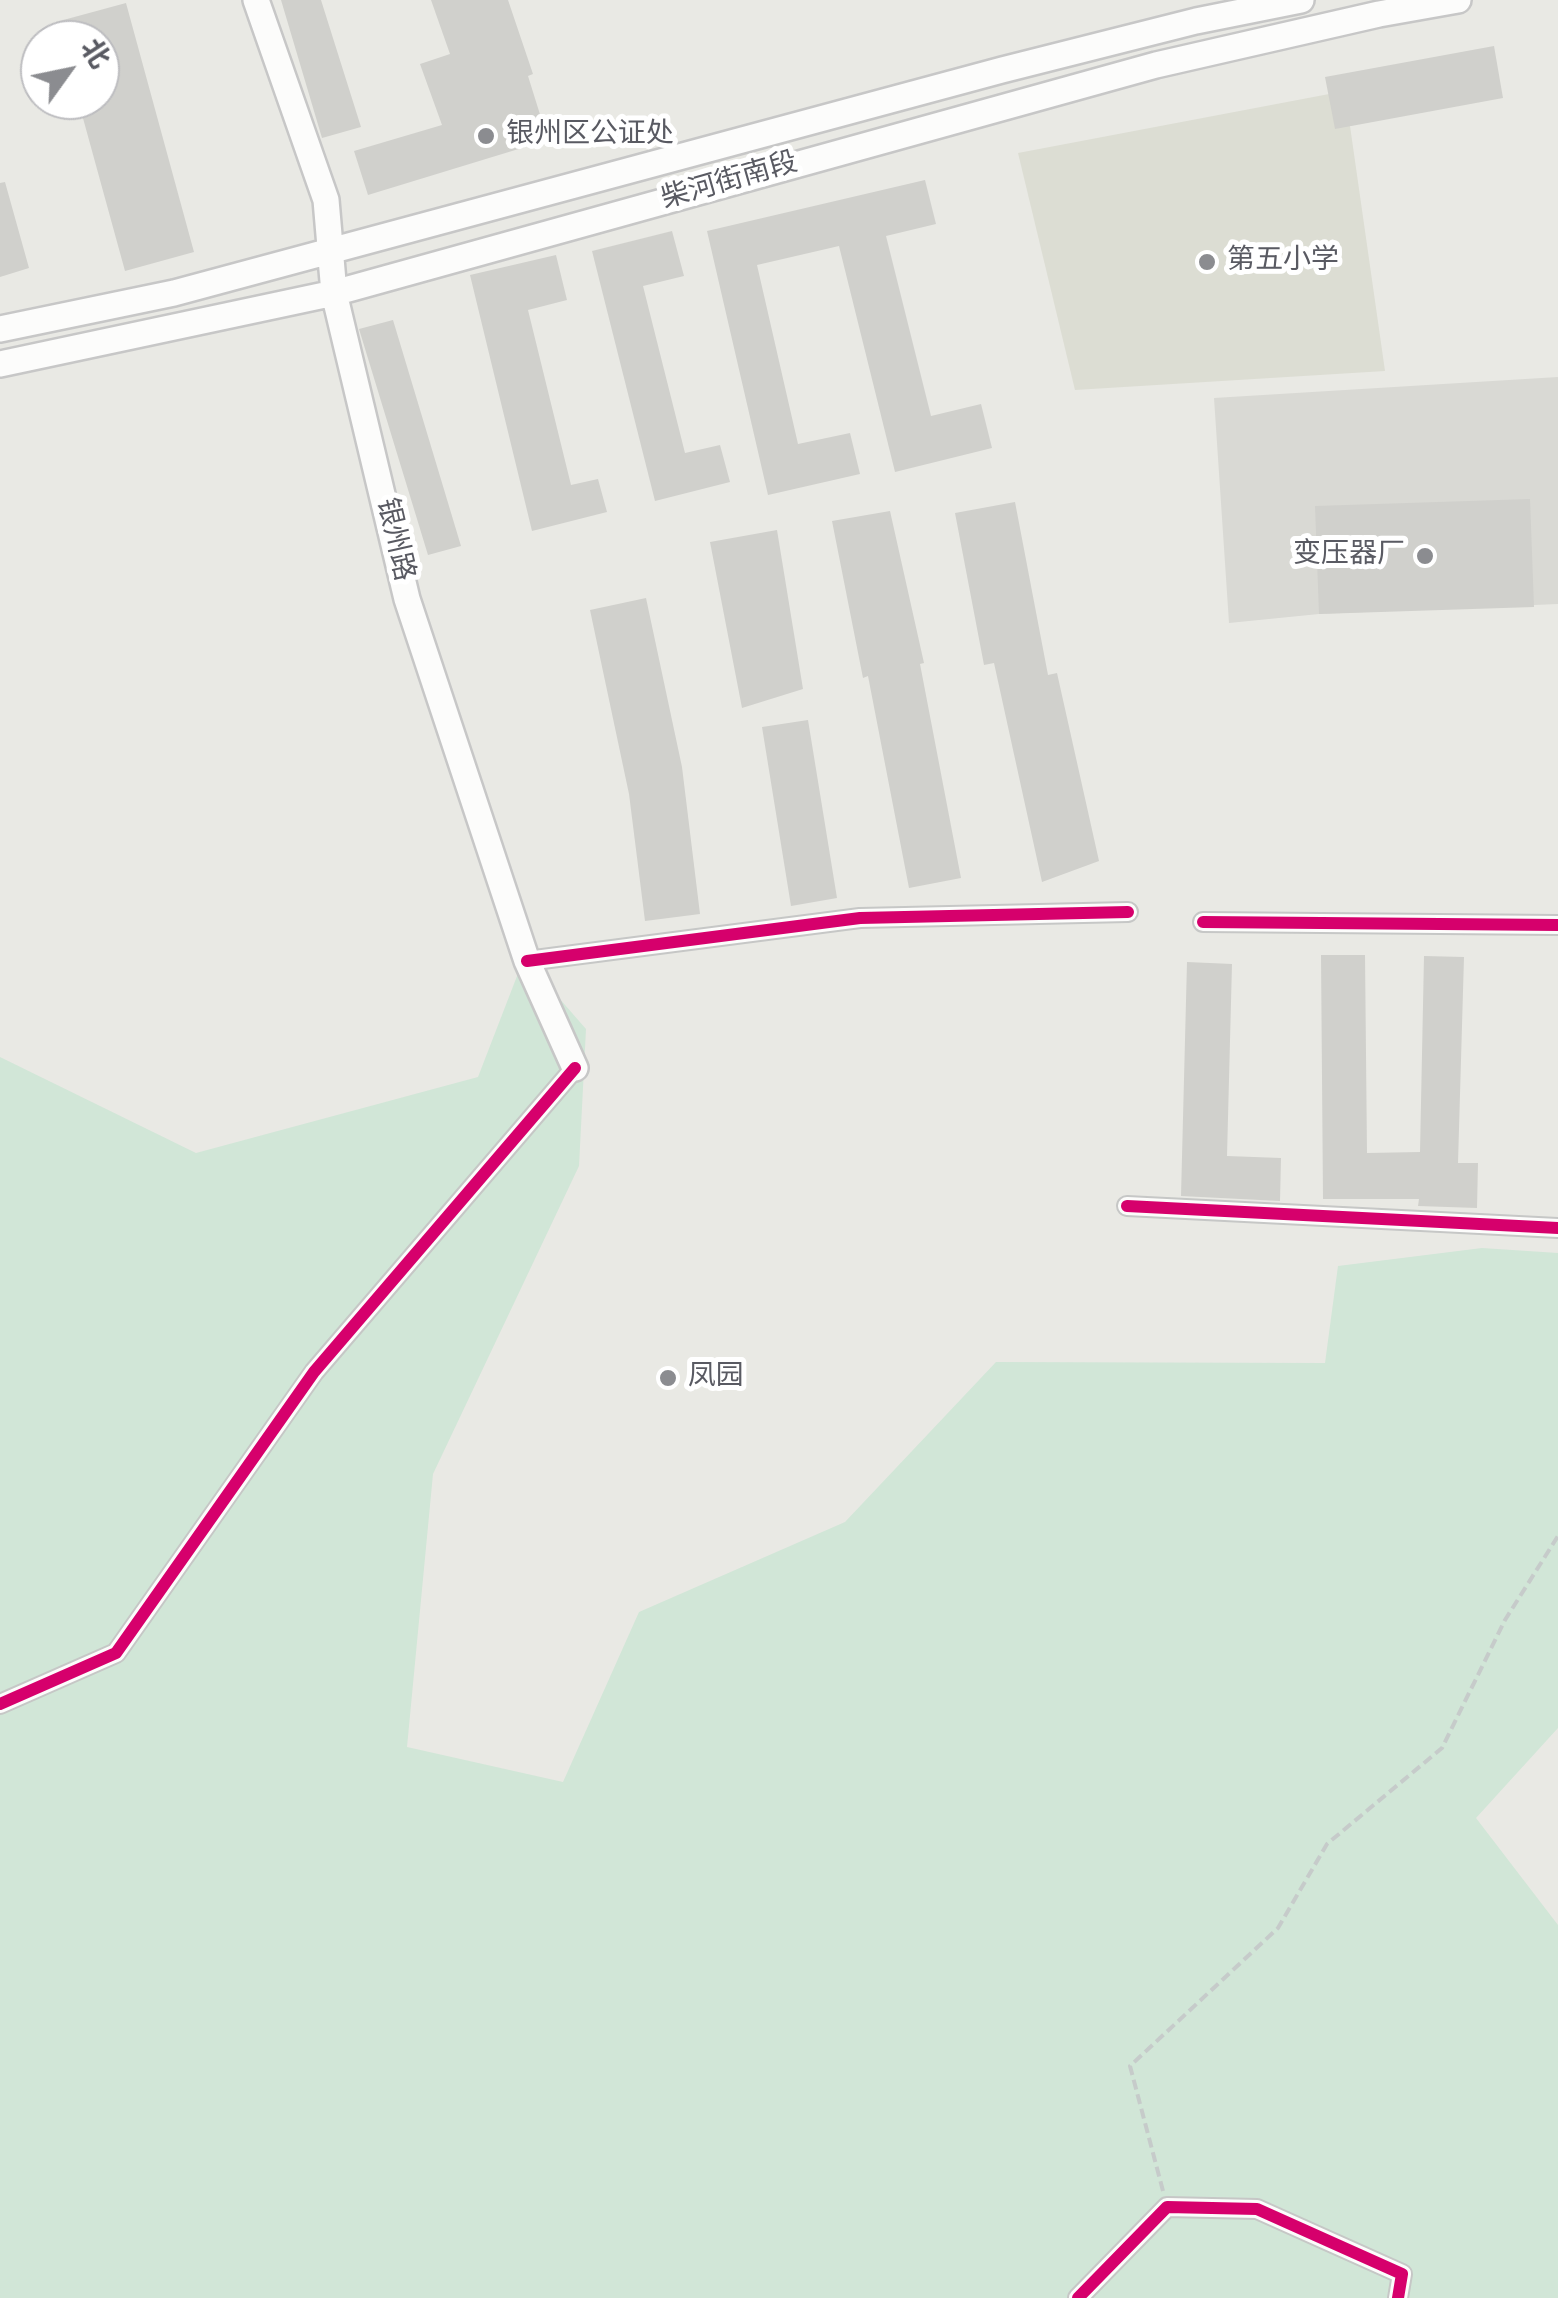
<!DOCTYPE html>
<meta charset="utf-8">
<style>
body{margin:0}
#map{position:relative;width:1558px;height:2298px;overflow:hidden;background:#e9e9e4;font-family:Overpass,"Noto Sans SC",sans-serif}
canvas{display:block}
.north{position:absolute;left:20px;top:20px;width:100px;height:100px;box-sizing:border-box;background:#fff;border:2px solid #bdbdc0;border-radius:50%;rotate:57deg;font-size:28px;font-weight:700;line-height:40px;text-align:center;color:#595a62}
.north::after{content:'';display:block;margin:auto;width:35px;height:45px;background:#8b8c90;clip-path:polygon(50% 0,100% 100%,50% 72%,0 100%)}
</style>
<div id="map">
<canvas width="1558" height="2298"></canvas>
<div class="north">北</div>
</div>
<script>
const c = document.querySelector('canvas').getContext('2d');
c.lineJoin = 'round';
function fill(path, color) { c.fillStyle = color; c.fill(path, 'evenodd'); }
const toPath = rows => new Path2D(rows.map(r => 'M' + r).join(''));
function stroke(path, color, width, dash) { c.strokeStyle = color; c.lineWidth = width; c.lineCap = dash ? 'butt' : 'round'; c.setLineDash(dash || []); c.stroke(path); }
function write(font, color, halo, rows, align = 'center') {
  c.font = font + ' Overpass,"Noto Sans SC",sans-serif'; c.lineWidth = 10; c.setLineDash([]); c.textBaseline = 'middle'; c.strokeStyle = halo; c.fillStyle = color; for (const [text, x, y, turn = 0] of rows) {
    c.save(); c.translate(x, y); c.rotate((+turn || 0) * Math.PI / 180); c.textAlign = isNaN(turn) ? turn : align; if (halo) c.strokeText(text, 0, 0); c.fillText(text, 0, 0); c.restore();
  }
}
const industrial = toPath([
 [1558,377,1558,604,1319,614,1229,623,1214,398]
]);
const education = toPath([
 [1345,91,1385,371,1075,390,1018,153]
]);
const green = toPath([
 [524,958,586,1029,579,1166,433,1474,407,1747,563,1782,639,1612,845,1522,996,1362,1325,1363,1338,1266,1482,1248,1558,1253,1558,1728,1476,1818,1558,1925,1558,2298,0,2298,0,1057,196,1153,478,1077]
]);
const building = toPath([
 [281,0,321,0,361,127,322,138],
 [431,0,508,0,533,74,528,76,548,140,368,195,354,151,442,125,420,64,450,54],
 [126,3,194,252,125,271,78,100,100,100,100,40,62,40,56,22],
 [1494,46,1503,98,1335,129,1325,77],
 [925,180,936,224,886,236,931,416,981,404,992,448,895,472,839,246,757,265,798,444,850,433,860,474,768,495,707,231],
 [5,182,29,268,0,277,0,183],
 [672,231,684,276,643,286,685,453,720,445,730,482,655,501,592,251],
 [556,255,567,300,528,310,571,485,598,479,607,512,532,531,470,275],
 [393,320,461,546,428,555,359,329],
 [1530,499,1534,607,1319,614,1315,506],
 [1015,502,1048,675,1057,673,1099,861,1042,882,994,663,984,665,955,513],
 [890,511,924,663,920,664,961,878,909,888,868,676,863,678,832,521],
 [777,530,803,689,742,708,710,542],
 [646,598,682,767,700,914,645,921,629,794,590,610],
 [808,720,837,898,791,906,762,727],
 [1321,955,1365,955,1367,1153,1420,1152,1424,956,1464,957,1458,1163,1478,1163,1477,1208,1418,1206,1419,1199,1323,1199],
 [1187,962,1232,964,1227,1156,1281,1158,1280,1201,1181,1196]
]);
const path = toPath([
 [1163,2191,1130,2066,1278,1928,1327,1844,1442,1748,1505,1620,1558,1536]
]);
const street = toPath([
 [1203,922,1558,925],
 [527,961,860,918,1128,912],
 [1127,1206,1558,1228],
 [0,1704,116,1653,314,1372,575,1068],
 [1078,2298,1167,2207,1257,2209,1402,2274,1398,2298]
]);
const secondary = toPath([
 [256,0,326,200,334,293,407,599,527,961,575,1068],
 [0,329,174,293,1002,70,1196,21,1301,0],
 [0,364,334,293,1156,65,1379,14,1458,0]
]);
const cycleway = toPath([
 [1203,922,1558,925],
 [527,961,860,918,1128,912],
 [1127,1206,1558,1228],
 [0,1704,116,1653,314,1372,575,1068],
 [1078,2298,1167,2207,1257,2209,1402,2274,1398,2298]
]);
const markers = [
 [486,136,10,"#8b8c90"],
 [1207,262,10,"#8b8c90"],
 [1425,556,10,"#8b8c90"],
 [668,1378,10,"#8b8c90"]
];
const poiNames = [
 ["银州区公证处",506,136],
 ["第五小学",1227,262],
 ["变压器厂",1405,556,"right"],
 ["凤园",688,1378]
];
const streetNames = [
 ["柴河街南段",730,183,-16],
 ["银州路",393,540,77]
];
fill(industrial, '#d9d9d4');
fill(education, '#dcddd3');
fill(green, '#d1e6d7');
fill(building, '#d0d0cc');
stroke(street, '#c6c7c6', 22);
stroke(secondary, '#c7c7c7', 30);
stroke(path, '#c6cbca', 4, [10, 5]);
stroke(street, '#fcfcfb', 18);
stroke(secondary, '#fcfcfb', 25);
stroke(cycleway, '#d6006c', 12);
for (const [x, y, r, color] of markers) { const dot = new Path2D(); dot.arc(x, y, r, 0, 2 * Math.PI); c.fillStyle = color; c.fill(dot); stroke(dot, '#fff', 4); }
write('28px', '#595a62', '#fff', poiNames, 'left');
write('28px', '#595a62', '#fff', streetNames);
</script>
